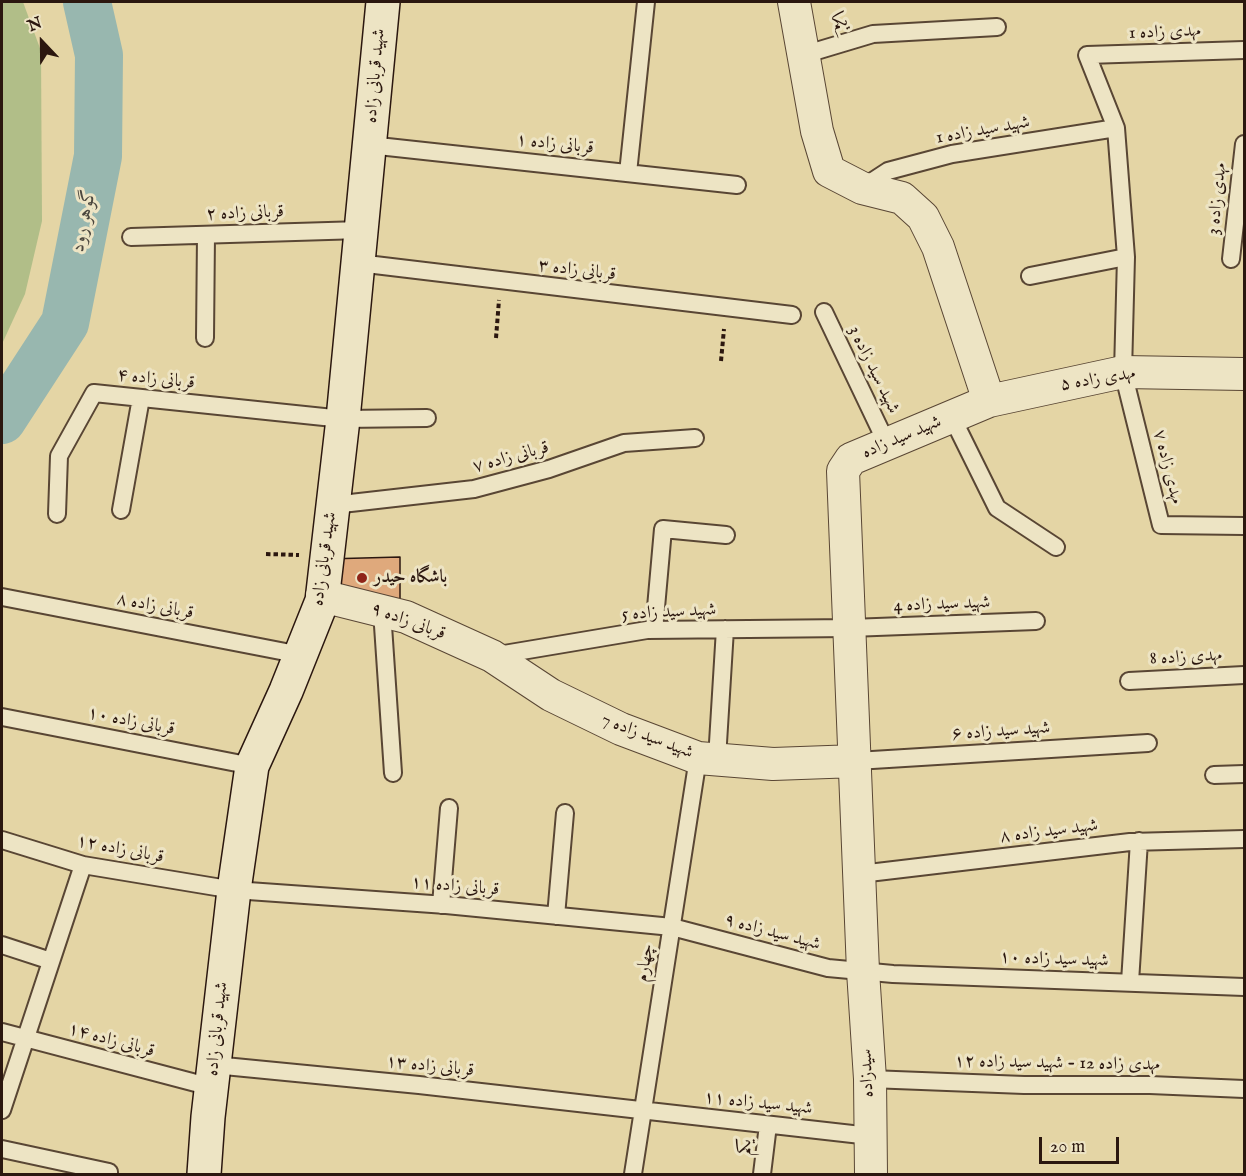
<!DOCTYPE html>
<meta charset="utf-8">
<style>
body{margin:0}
#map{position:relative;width:1246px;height:1176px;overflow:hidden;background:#e4d5a5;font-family:"IM FELL English",serif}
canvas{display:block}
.frame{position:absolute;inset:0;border:3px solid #2b170f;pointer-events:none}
.north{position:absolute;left:12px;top:12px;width:60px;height:60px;-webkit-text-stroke:4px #ede4c4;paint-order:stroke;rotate:338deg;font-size:16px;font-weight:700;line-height:24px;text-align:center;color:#2b170f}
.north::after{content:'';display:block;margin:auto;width:21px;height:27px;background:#2b170f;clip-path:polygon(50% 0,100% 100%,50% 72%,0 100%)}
.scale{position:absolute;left:1039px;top:1137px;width:80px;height:27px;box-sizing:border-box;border:3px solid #2b170f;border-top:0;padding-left:8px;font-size:18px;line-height:21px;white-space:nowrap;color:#2b170f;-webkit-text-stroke:4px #ede4c4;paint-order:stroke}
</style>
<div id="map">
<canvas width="1246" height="1176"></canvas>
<div class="frame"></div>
<div class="north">N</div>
<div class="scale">20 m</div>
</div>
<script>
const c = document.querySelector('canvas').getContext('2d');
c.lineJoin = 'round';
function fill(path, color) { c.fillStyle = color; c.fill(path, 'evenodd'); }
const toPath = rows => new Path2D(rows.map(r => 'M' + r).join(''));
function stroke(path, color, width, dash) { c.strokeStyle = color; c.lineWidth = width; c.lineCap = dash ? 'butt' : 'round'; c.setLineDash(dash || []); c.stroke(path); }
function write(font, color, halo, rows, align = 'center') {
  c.font = font + ' "IM FELL English",Amiri,serif'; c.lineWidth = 6; c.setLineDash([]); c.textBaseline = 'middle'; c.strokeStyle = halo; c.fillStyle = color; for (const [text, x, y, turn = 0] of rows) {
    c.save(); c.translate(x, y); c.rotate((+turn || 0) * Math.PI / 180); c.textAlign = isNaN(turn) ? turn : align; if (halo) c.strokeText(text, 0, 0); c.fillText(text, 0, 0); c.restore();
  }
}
const green = toPath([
 [2,2,23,2,41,51,42,221,25,294,2,344]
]);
const river = toPath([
 [2,420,65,323,98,156,99,55,87,2]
]);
const building = toPath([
 [400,557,400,615,322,596,326,559,400,557]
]);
const path = toPath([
 [496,338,499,300],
 [721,361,724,329],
 [266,554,299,555]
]);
const lane = toPath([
 [1244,50,1087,55,1116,128,1126,257,1123,372,1161,525,1244,526],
 [803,55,873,34,997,27],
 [369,145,737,185],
 [628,173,646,2],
 [862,188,888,171,952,154,1116,128],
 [131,237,361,230],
 [1231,259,1244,144],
 [358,263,792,315],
 [1030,276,1126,257],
 [824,312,887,444],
 [205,338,206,235],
 [952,417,997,508,1056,547],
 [333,505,474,489,549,469,624,443,695,438],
 [121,510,141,398],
 [57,514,59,456,94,393,343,419,427,418],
 [2,597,301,655],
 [382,611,393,773],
 [654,630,663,529,726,535],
 [492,656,647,630,850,628,1036,621],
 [1129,681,1244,675],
 [2,717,252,766],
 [717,759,725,629],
 [856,761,1148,743],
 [1214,775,1244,774],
 [2,840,83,865,234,890,446,905,672,927,828,968,893,974,1244,987],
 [860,874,1130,842,1244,839],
 [441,905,449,808],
 [556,916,565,813],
 [2,945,51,961],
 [1130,982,1139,841],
 [2,1032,211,1087],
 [214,1065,419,1085,870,1136],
 [870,1079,1024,1085,1150,1085,1244,1089],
 [2,1110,83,865],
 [2,1149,109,1172],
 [633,1174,698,758],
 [762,1174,768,1125]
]);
const street = toPath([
 [794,2,817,131,829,171,862,188,902,198,923,217,938,247,989,401],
 [322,596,406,617,492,656,551,695,621,729,698,758,773,764,856,761],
 [871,1174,870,1079,863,971,843,471,851,459,989,401,1123,372,1244,374]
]);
const secondary = toPath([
 [204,1174,208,1117,234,890,252,766,286,691,322,601,343,419,383,2]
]);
const markers = [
 [362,578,6,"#8f2418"]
];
const streetNames = [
 ["یکم",840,23,-16],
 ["مهدی زاده 1",1165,33,-2],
 ["شهید قربانی زاده",376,76,-85],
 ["شهید سید زاده 1",983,131,-10],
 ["قربانی زاده ۱",555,145,6],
 ["مهدی زاده 3",1218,199,-84],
 ["قربانی زاده ۲",245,214,-2],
 ["قربانی زاده ۳",577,271,7],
 ["شهید سید زاده 3",873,370,64],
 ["قربانی زاده ۴",156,380,6],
 ["مهدی زاده ۵",1098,380,-9],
 ["شهید سید زاده",902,438,-23],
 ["قربانی زاده ۷",511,458,-15],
 ["مهدی زاده ۷",1167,467,76],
 ["شهید قربانی زاده",325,559,-82],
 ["شهید سید زاده 4",942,605,-2],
 ["قربانی زاده ۸",155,607,11],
 ["شهید سید زاده 5",669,613,-3],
 ["قربانی زاده ۹",408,622,20],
 ["مهدی زاده 8",1186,658,-3],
 ["قربانی زاده ۱۰",131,722,11],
 ["شهید سید زاده ۶",1001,732,-4],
 ["شهید سید زاده 7",647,737,21],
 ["شهید سید زاده ۸",1049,832,-7],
 ["قربانی زاده ۱۲",120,850,11],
 ["قربانی زاده ۱۱",455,887,5],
 ["شهید سید زاده ۹",772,933,15],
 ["شهید سید زاده ۱۰",1054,960,2],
 ["چهارم",646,963,-81],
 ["شهید قربانی زاده",218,1029,-84],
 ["قربانی زاده ۱۴",111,1041,15],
 ["مهدی زاده 12 - شهید سید زاده ۱۲",1057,1064,1],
 ["قربانی زاده ۱۳",430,1067,6],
 ["سیدزاده",868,1073,-92],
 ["شهید سید زاده ۱۱",758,1104,6],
 ["یکم",746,1147,-83]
];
const poiNames = [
 ["باشگاه حیدر",374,578]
];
const waterNames = [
 ["گوهر رود",85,220,-79]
];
fill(green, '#b1be88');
stroke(river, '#98b7af', 48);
fill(building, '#dfa97c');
stroke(building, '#2b170f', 1.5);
stroke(lane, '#594634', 20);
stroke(street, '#594634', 34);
stroke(secondary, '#2b170f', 36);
stroke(path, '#2b170f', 4, [4.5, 3]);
stroke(lane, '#ede4c4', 16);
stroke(street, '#ede4c4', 32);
stroke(secondary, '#ede4c4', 33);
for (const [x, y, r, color] of markers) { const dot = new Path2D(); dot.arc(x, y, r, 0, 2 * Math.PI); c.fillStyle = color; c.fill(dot); stroke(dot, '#ede4c4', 2); }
write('18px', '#2b170f', '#ede4c4', streetNames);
write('bold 18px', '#2b170f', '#ede4c4', poiNames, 'left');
write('italic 20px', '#4c473f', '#ede4c4', waterNames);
</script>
